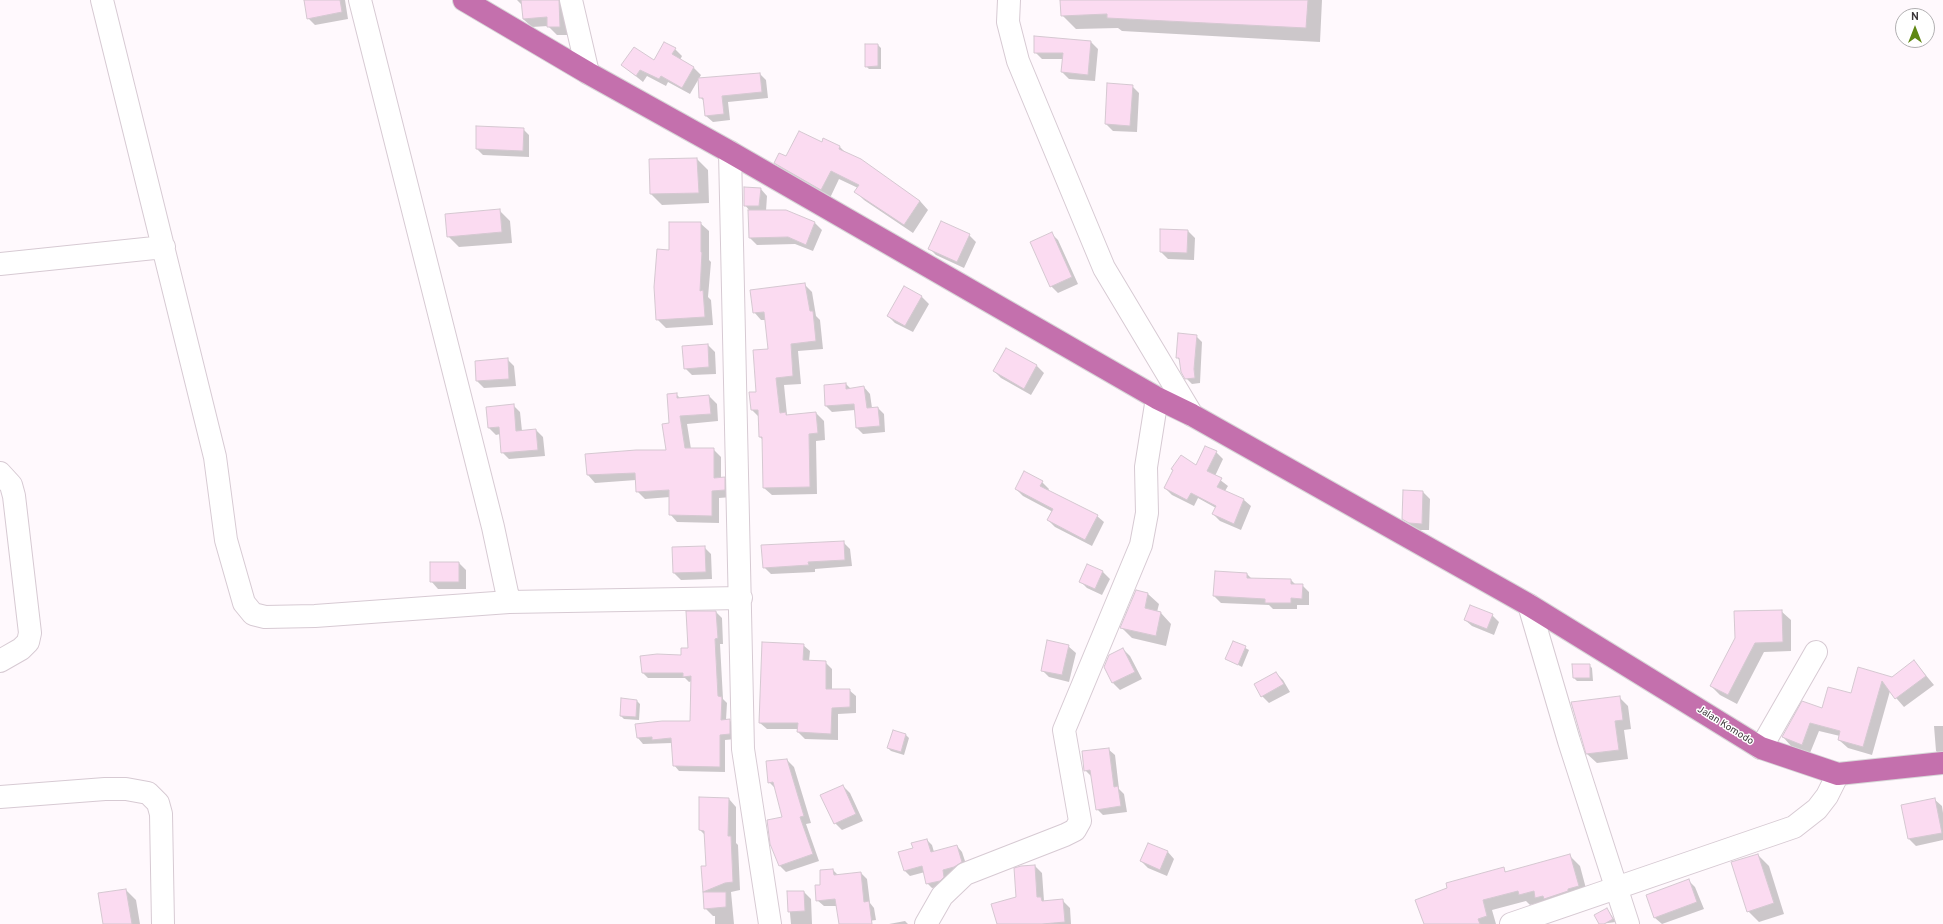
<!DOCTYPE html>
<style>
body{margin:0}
#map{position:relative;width:1943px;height:924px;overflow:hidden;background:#fff9fd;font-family:Overpass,sans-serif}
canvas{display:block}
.north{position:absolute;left:1895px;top:8px;width:40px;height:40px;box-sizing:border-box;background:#fff;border:1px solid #b1afb1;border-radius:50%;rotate:0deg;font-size:11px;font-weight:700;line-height:16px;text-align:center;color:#3d383b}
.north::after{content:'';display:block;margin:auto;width:14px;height:18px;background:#5f8712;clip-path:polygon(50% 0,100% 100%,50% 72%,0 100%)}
</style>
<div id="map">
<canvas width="1943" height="924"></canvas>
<div class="north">N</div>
</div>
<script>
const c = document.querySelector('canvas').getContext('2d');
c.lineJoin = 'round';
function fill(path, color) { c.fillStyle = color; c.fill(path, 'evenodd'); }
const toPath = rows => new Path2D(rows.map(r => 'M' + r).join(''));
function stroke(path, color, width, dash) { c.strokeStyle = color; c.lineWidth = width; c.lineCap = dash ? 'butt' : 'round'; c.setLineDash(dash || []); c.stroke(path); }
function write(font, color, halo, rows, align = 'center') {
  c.font = font + ' Overpass,sans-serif'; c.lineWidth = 3; c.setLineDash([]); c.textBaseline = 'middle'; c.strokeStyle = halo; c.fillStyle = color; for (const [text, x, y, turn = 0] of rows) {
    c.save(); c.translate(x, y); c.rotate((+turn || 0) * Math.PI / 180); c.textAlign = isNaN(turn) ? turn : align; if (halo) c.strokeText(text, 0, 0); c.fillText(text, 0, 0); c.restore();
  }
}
const shadow = toPath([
 [305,0,345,0,348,19,315,25,308,18],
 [517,0,562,0,568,35,557,35,548,26,532,27,523,19,523,6],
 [1061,0,1322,0,1320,42,1122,31,1118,28,1076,29,1062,15],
 [1035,37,1091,42,1098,49,1095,81,1069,79,1062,72,1063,59,1042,59,1035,52],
 [878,45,881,48,881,69,869,69,866,66],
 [675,49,682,56,680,60,694,68,701,75,690,94,668,82,666,86,647,76,643,82,622,65,654,62],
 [760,74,766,80,768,98,728,102,730,120,713,122,706,116,705,102,700,97],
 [1132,86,1139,93,1137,132,1113,131,1106,124],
 [523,129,529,135,529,157,483,155,477,149],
 [822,143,840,147,846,153,860,160,920,201,928,210,913,233,864,200,856,192,858,188,839,179,830,198,784,171,775,163],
 [697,159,708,170,709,203,662,205,651,194,650,160],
 [760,188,767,196,766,211,786,211,815,223,822,230,813,251,795,244,757,245,750,238,749,210,745,205],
 [499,210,510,221,512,243,459,247,448,236],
 [700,223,709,231,709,260,711,262,708,297,711,300,713,325,666,328,657,319,670,251],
 [1188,231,1195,238,1194,260,1168,259,1161,252],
 [1051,233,1058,240,1078,284,1058,293,1051,286],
 [969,235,976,242,964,268,936,255,929,248],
 [804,284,812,292,816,316,820,320,823,349,798,351,801,384,784,385,787,415,816,413,824,421,825,440,816,441,817,494,772,495,764,488,763,440,760,437,759,417,752,410,769,350,766,320,761,320,754,312],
 [904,287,922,297,929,304,913,332,895,323,888,316],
 [1196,336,1202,342,1200,383,1192,384,1186,378,1180,361,1177,357],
 [708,345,715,352,716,374,692,375,685,368],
 [1007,349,1037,366,1044,373,1031,395,1001,378,994,371],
 [507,359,514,366,516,386,484,388,477,381],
 [846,384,851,389,864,387,870,394,872,408,878,408,884,414,885,432,863,434,857,428,855,410,832,412,826,406],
 [676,394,681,399,709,396,717,404,718,421,687,424,691,449,713,449,721,457,721,478,724,478,732,485,732,497,719,498,719,523,677,522,670,514,670,497,645,499,637,491,636,480,595,483,588,475,586,455,667,451,670,423],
 [513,405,520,412,522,431,536,430,543,437,545,456,509,459,502,452,500,434,496,435,489,428],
 [1216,452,1223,459,1215,476,1228,486,1225,491,1244,500,1251,506,1241,530,1220,521,1213,514,1216,508,1198,498,1194,506,1172,495,1165,488],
 [1042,482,1049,489,1048,491,1097,516,1104,522,1092,546,1055,527,1048,520,1053,512,1023,496,1016,489],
 [1423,492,1430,499,1429,530,1417,530,1403,519],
 [843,542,850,549,852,566,815,569,815,572,771,574,764,567],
 [704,547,711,554,712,579,681,580,674,573],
 [459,563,466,570,466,589,438,589,431,581],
 [1088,565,1103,572,1110,579,1102,595,1087,588,1080,581],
 [1247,574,1252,579,1291,580,1296,585,1302,585,1309,592,1309,605,1297,605,1297,609,1273,609,1269,605,1221,603,1214,596],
 [1136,591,1148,594,1159,604,1157,612,1161,613,1171,624,1166,646,1132,638,1121,627],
 [1781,611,1791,620,1791,651,1764,652,1737,704,1720,695,1711,686],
 [716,612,722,618,723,644,720,644,723,699,727,703,726,720,729,720,735,725,735,739,725,740,725,772,679,771,674,765,672,743,643,744,638,738,636,725,691,722,692,681,689,682,685,678,648,678,642,672,683,656],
 [1492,615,1499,622,1494,635,1472,626,1465,620],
 [1234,642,1249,650,1242,667,1227,659],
 [803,645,810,651,809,661,825,662,832,669,832,690,849,690,856,696,856,713,838,714,838,740,805,739,798,732,798,729,767,729,760,723],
 [1068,646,1076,653,1069,682,1049,677,1042,670],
 [1123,649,1130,656,1142,679,1120,690,1113,683,1105,667],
 [1914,661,1934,685,1904,707,1890,691,1872,755,1848,748,1839,740,1840,736,1819,731,1810,753,1791,746,1783,737,1822,710,1852,694,1859,669,1892,678],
 [1573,665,1589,665,1592,668,1593,681,1577,681,1574,678],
 [1276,673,1283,680,1290,692,1269,703,1262,696],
 [1619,697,1628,706,1631,729,1624,730,1628,759,1597,763,1587,754,1572,703],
 [637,701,640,704,639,720,624,719,621,716],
 [1934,726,1943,726,1943,757,1936,751],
 [893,731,906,735,909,738,904,755,891,751,888,748],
 [1108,749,1115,755,1119,789,1124,794,1127,812,1103,815,1097,809,1092,777,1085,770],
 [787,760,794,767,811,823,806,824,819,861,786,872,779,865,783,818,776,789,769,782],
 [843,786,850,793,863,821,842,830,835,823],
 [729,799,736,807,736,843,738,845,740,890,731,892,734,924,715,924,715,916,713,916,705,908,702,867,707,867,706,836,700,830],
 [1934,799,1942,806,1943,813,1943,840,1916,846,1909,839,1902,806],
 [927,840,932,845,934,852,957,846,962,852,967,867,959,872,947,876,949,882,945,886,932,888,927,883,925,872,910,876,904,870,914,849],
 [1168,852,1174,859,1167,876,1148,868,1141,861],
 [1758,855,1769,866,1784,914,1759,922,1748,911],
 [1570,856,1580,866,1588,896,1546,907,1541,902,1530,905,1526,901,1492,910,1496,924,1425,924,1503,869,1507,873],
 [1035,866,1042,873,1044,901,1063,901,1070,908,1071,924,1004,924],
 [833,870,838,875,861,873,867,879,870,903,874,908,876,920,845,924,837,906,824,906,817,900,821,886],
 [1688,880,1695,887,1704,909,1662,924,1655,918,1647,896],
 [126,890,136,900,140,924,105,924],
 [788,892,804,892,811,899,812,924,791,924],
 [1607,909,1616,922,1600,924],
 [905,921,908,924,889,924]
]);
const building = toPath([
 [304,0,340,0,342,12,307,19,304,0],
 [521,0,559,0,560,27,547,27,547,17,523,19,521,0],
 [1060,0,1308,0,1306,28,1107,18,1107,14,1061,16,1060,0],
 [1034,36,1091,41,1088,75,1061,72,1063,53,1034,53,1034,36],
 [664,42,676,48,672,54,694,67,682,88,661,76,659,79,640,70,636,76,621,65,634,47,654,60,664,42],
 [865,44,878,44,878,66,865,67,865,44],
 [760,73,762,92,722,96,724,114,705,116,703,98,699,98,698,78,760,73],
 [1107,83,1133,85,1130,126,1105,124,1107,83],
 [476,126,524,128,523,151,476,149,476,126],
 [799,131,822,142,823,138,840,146,839,149,861,159,920,201,904,225,854,192,859,185,831,171,821,190,774,163,779,153,786,156,799,131],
 [697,158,699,193,650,194,649,159,697,158],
 [744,187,761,188,759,206,744,206,744,187],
 [500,209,502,232,447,237,445,214,500,209],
 [748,210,786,210,815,222,806,245,788,237,749,238,748,210],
 [941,221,970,234,957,262,928,249,941,221],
 [669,222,701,222,701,252,702,252,700,291,703,290,705,317,656,320,654,287,657,249,669,250,669,222],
 [1160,229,1188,230,1187,253,1160,252,1160,229],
 [1052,232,1072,277,1050,287,1030,242,1052,232],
 [805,283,810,311,813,311,816,341,791,344,793,376,776,378,780,413,786,412,786,415,816,412,818,433,809,434,810,487,763,488,762,437,759,437,758,410,751,410,749,392,756,392,753,350,768,349,764,312,753,313,750,290,805,283],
 [904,286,922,296,905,326,887,316,904,286],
 [1178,333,1197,335,1194,369,1195,378,1185,379,1181,372,1179,358,1176,358,1178,333],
 [708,344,709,367,684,369,682,346,708,344],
 [1006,348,1037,365,1024,389,993,371,1006,348],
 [508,358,509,379,476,381,475,361,508,358],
 [846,383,846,389,864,386,867,408,878,407,880,426,856,428,854,404,825,406,824,385,846,383],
 [677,393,677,398,709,395,711,414,680,416,685,448,714,448,714,478,725,477,725,490,712,491,712,516,669,515,669,490,636,492,635,473,587,475,585,454,636,450,666,450,662,424,669,423,667,394,677,393],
 [514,404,516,431,536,429,538,450,501,453,499,427,488,428,486,407,514,404],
 [1205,446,1217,451,1207,471,1222,478,1217,487,1244,499,1234,524,1212,514,1216,506,1191,493,1187,500,1164,488,1173,470,1171,469,1181,455,1196,465,1205,446],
 [1024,471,1043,481,1040,486,1098,515,1085,540,1047,520,1053,509,1015,489,1024,471],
 [1403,490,1423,491,1422,524,1409,523,1402,519,1403,490],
 [844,541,845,560,808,562,809,565,763,568,761,545,844,541],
 [705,546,706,572,673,573,672,547,705,546],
 [430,562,459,562,459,582,430,582,430,562],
 [1087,564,1103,571,1095,589,1079,582,1087,564],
 [1215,571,1247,573,1247,578,1291,579,1291,584,1303,584,1302,599,1291,598,1291,603,1265,603,1265,599,1213,596,1215,571],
 [1136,590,1148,593,1145,608,1161,612,1156,636,1120,628,1136,590],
 [1470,605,1493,614,1487,629,1464,620,1470,605],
 [1782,610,1783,642,1755,643,1728,695,1710,686,1735,638,1734,611,1782,610],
 [686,611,716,611,718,638,715,639,718,696,722,697,721,720,730,719,730,734,720,735,720,767,673,766,671,738,652,740,652,737,637,738,635,724,662,721,690,721,691,676,683,677,683,673,642,673,640,656,657,654,681,655,681,648,688,648,686,611],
 [1047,640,1069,645,1062,675,1041,671,1047,640],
 [1233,641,1246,646,1238,665,1225,659,1233,641],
 [762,642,804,644,803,660,826,661,826,689,850,689,850,707,832,708,831,734,797,732,798,723,759,723,762,642],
 [1123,648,1135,672,1112,683,1104,667,1109,655,1123,648],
 [1914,660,1926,676,1895,699,1882,681,1863,747,1838,740,1840,731,1810,723,1802,745,1782,737,1802,701,1822,708,1828,687,1851,693,1858,667,1892,677,1914,660],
 [1572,664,1590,664,1590,678,1573,678,1572,664],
 [1276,672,1284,684,1261,697,1254,684,1276,672],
 [1620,696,1623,720,1615,721,1619,750,1586,754,1571,702,1620,696],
 [621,698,637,700,636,717,620,716,621,698],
 [893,730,906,734,901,752,887,748,893,730],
 [1109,748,1114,787,1118,786,1121,806,1096,810,1090,770,1084,771,1082,751,1109,748],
 [787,759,804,816,800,817,813,854,779,866,770,844,767,820,782,817,773,782,768,783,766,761,787,759],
 [843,785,856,814,834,824,820,795,843,785],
 [699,797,729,798,728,836,731,836,733,882,725,883,703,892,701,866,706,866,704,831,699,830,699,797],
 [1935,798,1942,833,1908,839,1901,805,1935,798],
 [927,839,931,852,957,845,962,862,954,867,943,870,944,877,940,881,926,884,922,866,904,871,898,852,913,848,911,843,927,839],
 [1148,843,1168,851,1160,870,1140,861,1148,843],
 [1570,854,1579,886,1568,889,1568,891,1544,899,1543,896,1535,898,1534,891,1519,895,1518,891,1483,900,1487,916,1478,919,1480,924,1424,924,1415,900,1447,888,1446,883,1504,867,1505,872,1570,854],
 [1758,854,1774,903,1747,912,1731,862,1758,854],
 [1035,865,1037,897,1041,897,1042,901,1063,899,1065,922,1042,924,997,924,991,904,1016,897,1014,868,1021,866,1035,865],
 [833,869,834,875,861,872,864,902,869,901,872,924,839,924,835,899,816,901,815,885,820,885,820,870,833,869],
 [1689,879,1697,902,1654,918,1646,895,1689,879],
 [126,889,132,924,103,924,98,893,126,889],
 [787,891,804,891,805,911,788,912,787,891],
 [703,892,726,892,726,907,704,909,703,892],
 [1607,908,1613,919,1604,924,1599,924,1594,915,1607,908]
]);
const minor = toPath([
 [102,0,215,457,226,540,244,603,253,614,265,617,315,616,509,602],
 [360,0,493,527,509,602,741,598],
 [571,0,588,73],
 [1009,0,1008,22,1018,61,1104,268,1192,415],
 [730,152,743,749,770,924],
 [0,264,164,247],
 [0,473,11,485,14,496,30,633,28,642,21,649,0,661],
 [1529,605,1569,741,1628,924],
 [1761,748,1816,652],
 [0,797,105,789,126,789,148,793,158,803,161,814,163,924],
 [926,924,942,896,965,874,1065,835,1075,830,1080,821,1064,730,1141,545,1147,513,1146,467,1157,398],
 [1511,924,1794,827,1817,809,1827,796,1838,774]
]);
const highway = toPath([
 [464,0,588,73,730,152,1157,398,1192,415,1529,605,1761,748,1838,774,1943,763]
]);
const streetNames = [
 ["Jalan Komodo",1725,726,32]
];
fill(shadow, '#0003');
fill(building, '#fbdbf1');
stroke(building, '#d5c8d1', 1);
stroke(minor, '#d7cad3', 24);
stroke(highway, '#d8d7d8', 24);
stroke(minor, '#fff', 22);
stroke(highway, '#c470ad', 22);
write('10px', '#3d383b', '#fff', streetNames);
</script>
